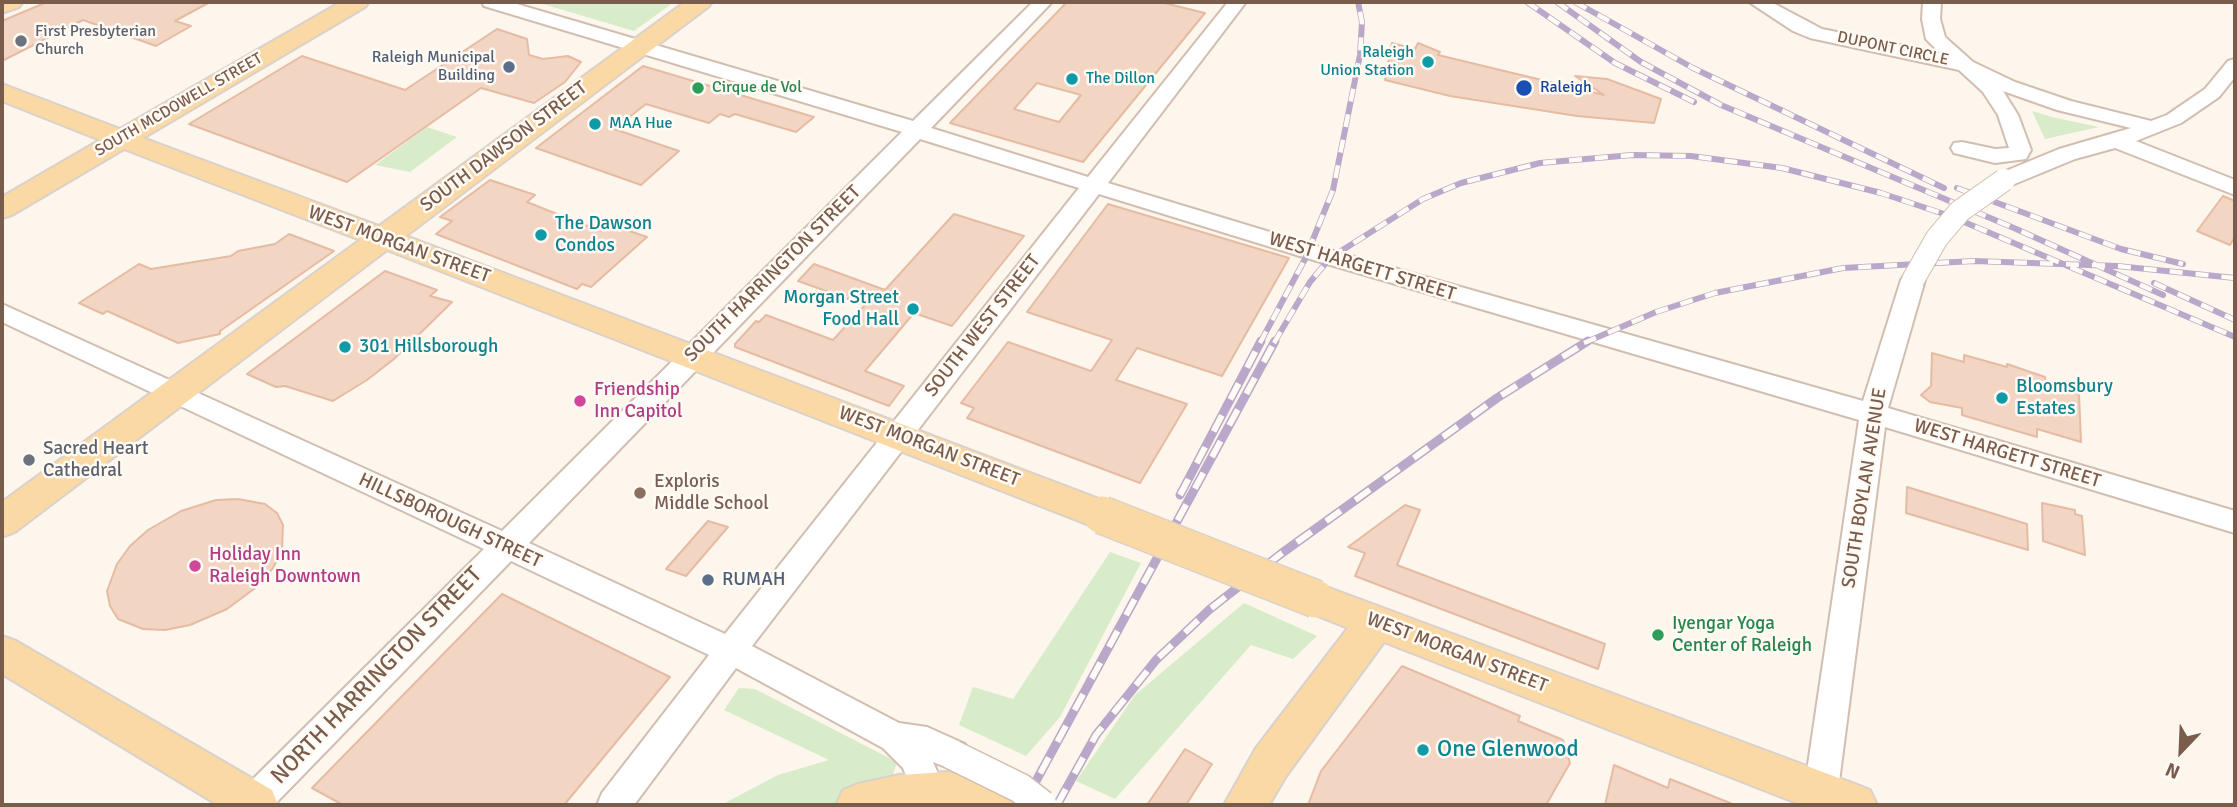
<!DOCTYPE html>
<style>
body{margin:0}
#map{position:relative;width:2237px;height:807px;overflow:hidden;background:#fdf6ec;font-family:Signika,sans-serif}
canvas{display:block}
.frame{position:absolute;inset:0;border:4px solid #7a5c4d;pointer-events:none}
.north{position:absolute;left:2146px;top:716px;width:70px;height:70px;-webkit-text-stroke:5px #fffaf3;paint-order:stroke;rotate:203deg;font-size:19px;font-weight:700;line-height:28px;text-align:center;color:#7a5c4d}
.north::after{content:'';display:block;margin:auto;width:24px;height:32px;background:#7a5c4d;clip-path:polygon(50% 0,100% 100%,50% 72%,0 100%)}
</style>
<div id="map">
<canvas width="2237" height="807"></canvas>
<div class="frame"></div>
<div class="north">N</div>
</div>
<script>
const c = document.querySelector('canvas').getContext('2d');
c.lineJoin = 'round';
function fill(path, color) { c.fillStyle = color; c.fill(path, 'evenodd'); }
const toPath = rows => new Path2D(rows.map(r => 'M' + r).join(''));
function stroke(path, color, width, dash) { c.strokeStyle = color; c.lineWidth = width; c.lineCap = dash ? 'butt' : 'round'; c.setLineDash(dash || []); c.stroke(path); }
function write(font, color, halo, rows, align = 'center') {
  c.font = font + ' Signika,sans-serif'; c.lineWidth = 5; c.setLineDash([]); c.textBaseline = 'middle'; c.strokeStyle = halo; c.fillStyle = color; for (const [text, x, y, turn = 0] of rows) {
    c.save(); c.translate(x, y); c.rotate((+turn || 0) * Math.PI / 180); c.textAlign = isNaN(turn) ? turn : align; if (halo) c.strokeText(text, 0, 0); c.fillText(text, 0, 0); c.restore();
  }
}
const green = toPath([
 [536,2,674,2,634,31],
 [2032,111,2056,118,2099,127,2045,139],
 [427,127,457,137,410,172,375,165],
 [1110,552,1141,563,1060,717,1026,756,959,725,973,687,1013,699],
 [1244,603,1317,636,1293,659,1251,645,1115,799,1076,781,1135,695],
 [739,688,755,689,897,762,890,784,838,805,721,805,778,775,829,760,724,710]
]);
const building = toPath([
 [47,2,210,2,175,21,191,26,156,46,83,20,2,61,2,21,47,2],
 [1067,2,1160,2,1205,13,1083,162,950,123,1067,2],
 [1037,83,1081,95,1059,122,1014,109,1037,83],
 [497,29,527,39,529,55,543,59,568,56,581,62,565,82,534,103,481,88,347,182,189,124,302,56,405,90,497,29],
 [1392,43,1415,49,1418,43,1440,52,1438,55,1604,95,1575,76,1607,79,1661,99,1654,123,1577,116,1450,96,1385,80,1392,43],
 [643,66,814,117,796,132,735,114,729,117,720,114,709,123,646,104,614,129,679,151,641,185,536,148,643,66],
 [490,180,535,195,527,202,587,226,594,219,647,237,591,287,582,284,577,289,436,234,452,221,440,217,490,180],
 [2223,196,2235,201,2235,237,2230,245,2197,231,2223,196],
 [1108,204,1289,258,1222,376,1137,348,1116,380,1187,404,1140,483,967,418,974,408,961,403,1008,342,1091,371,1112,340,1027,312,1108,204],
 [954,214,1024,236,952,326,914,313,865,371,904,386,889,406,735,347,735,344,756,321,759,322,766,315,833,340,865,305,798,281,814,264,885,290,954,214],
 [289,234,334,251,220,331,220,334,178,343,107,311,103,314,79,303,139,264,151,269,231,256,238,251,275,244,289,234],
 [385,271,437,290,430,296,452,302,394,359,367,380,333,401,285,386,276,387,247,374,385,271],
 [1932,353,1964,362,1964,355,2007,367,2007,364,2045,377,2046,385,2079,394,2081,442,2037,429,2037,437,1962,415,1962,408,1930,402,1921,395,1931,386,1932,353],
 [1907,487,2027,524,2028,550,1906,513,1907,487],
 [238,499,265,504,277,513,283,525,282,550,273,568,258,586,227,609,190,625,165,630,143,629,118,619,110,606,107,591,117,564,130,546,148,530,181,511,216,500,238,499],
 [2042,503,2075,510,2075,514,2082,516,2085,555,2043,541,2042,503],
 [1405,505,1420,510,1397,565,1605,644,1598,669,1355,576,1365,553,1348,547,1405,505],
 [708,521,728,527,686,576,666,569,708,521],
 [502,594,670,677,564,805,343,805,312,788,502,594],
 [1402,666,1520,716,1518,721,1563,740,1570,763,1546,805,1308,805,1321,771,1402,666],
 [1185,749,1212,764,1186,805,1147,805,1185,749],
 [1614,765,1668,788,1670,779,1735,805,1605,805,1614,765]
]);
const minor = toPath([
 [482,2,510,2,913,121,1033,2,1052,2,931,128,1088,177,1228,2,1246,2,1108,183,1316,246,1863,401,1901,280,1905,274,1913,272,1921,274,1925,280,1888,408,2235,511,2235,533,1885,427,1836,805,1802,805,1859,420,1300,256,1099,194,752,646,899,723,927,727,965,744,970,755,965,766,953,770,933,762,946,792,941,803,917,803,903,768,883,748,736,668,634,805,597,805,602,793,709,655,511,561,274,805,234,805,239,793,484,549,2,322,2,304,502,531,902,132,484,6,482,2],
 [920,139,1079,188,725,634,529,543,920,139],
 [1749,2,1771,2,1822,29,1940,53,1926,39,1922,19,1923,2,1941,2,1940,19,1945,37,1973,62,2015,82,2071,101,2151,121,2167,115,2205,89,2228,61,2235,59,2235,77,2219,97,2181,123,2136,141,2235,180,2235,195,2115,148,2075,159,2012,185,1996,185,1993,180,1996,175,2059,149,2131,128,2057,110,2003,91,2018,115,2031,150,2026,159,1995,163,1954,153,1951,148,1954,143,1962,142,1995,149,2009,148,1998,115,1983,92,1959,70,1810,38,1793,31,1749,2]
]);
const major = toPath([
 [2,2,23,2,19,7,2,13,2,2],
 [341,2,369,2,365,7,143,138,379,226,685,2,712,2,708,7,406,236,1115,505,1120,515,1115,525,1102,529,1089,525,387,250,15,532,2,537,2,502,360,240,124,149,12,215,2,218,2,197,100,140,2,101,2,84,120,129,341,2],
 [1316,583,1855,784,1870,790,1877,805,1802,805,1384,642,1286,776,1269,805,1224,805,1256,748,1348,628,1303,610,1297,599,1303,588,1316,583],
 [2,636,16,641,272,790,278,805,218,805,2,674,2,636],
 [945,772,979,775,1010,784,1025,790,1032,805,836,805,843,790,858,784,899,775,945,772]
]);
const railFar1 = toPath([
 [1527,2,1615,63,1694,102],
 [1557,2,1641,62,1721,105,2014,228,2163,295],
 [1575,2,1693,68,1944,188],
 [1957,188,2121,249,2183,264],
 [2154,283,2235,320],
 [1260,343,1305,259,1333,190,1360,55,1362,22,1358,2],
 [1274,343,1310,282,1330,258,1423,199,1461,183,1540,163,1632,155,1691,156,1782,168,1881,193,1950,216,2235,337],
 [1584,343,1656,312,1715,293,1843,268,1974,261,2117,266,2235,278]
]);
const rail = toPath([
 [1180,495,1261,341],
 [1023,805,1275,341],
 [1057,805,1096,735,1156,660,1210,609,1282,553,1497,398,1588,341]
]);
const minorBridgeFar1 = toPath([
 [1913,280,1937,238,1960,211,2004,180]
]);
const minorBridge = toPath([
 [953,755,1020,788,1042,805]
]);
const majorBridge = toPath([
 [1102,515,1316,599]
]);
const markers = [
 [21,41,7,"#6b7280"],
 [1428,62,7,"#0f9aa8"],
 [509,67,7,"#5c6f8a"],
 [1072,79,7,"#0f9aa8"],
 [698,88,7,"#2e9e5b"],
 [1524,88,9,"#1a4fb4"],
 [595,124,7,"#0f9aa8"],
 [541,235,7,"#0f9aa8"],
 [913,309,7,"#0f9aa8"],
 [345,347,7,"#0f9aa8"],
 [2002,398,7,"#0f9aa8"],
 [580,401,7,"#d1479c"],
 [29,460,7,"#6b7280"],
 [640,493,7,"#8d6e63"],
 [195,566,7,"#d1479c"],
 [708,580,7,"#5c6f8a"],
 [1658,635,7,"#2e9e5b"],
 [1423,750,7,"#0f9aa8"]
];
const farWorshipnames = [
 ["First Presbyterian",35,32],
 ["Church",35,50]
];
const farStreetnames = [
 ["DUPONT CIRCLE",1893,49,12],
 ["SOUTH MCDOWELL STREET",179,105,-30]
];
const farCulturenames = [
 ["Raleigh",1414,53,"right"],
 ["Union Station",1414,71,"right"],
 ["The Dillon",1086,79],
 ["MAA Hue",609,124]
];
const farServicenames = [
 ["Raleigh Municipal",495,58],
 ["Building",495,76]
];
const farLeisurenames = [
 ["Cirque de Vol",712,88]
];
const farTransitnames = [
 ["Raleigh",1540,88]
];
const streetNames = [
 ["SOUTH DAWSON STREET",504,147,-37],
 ["WEST MORGAN STREET",399,245,20],
 ["WEST HARGETT STREET",1362,267,17],
 ["SOUTH HARRINGTON STREET",773,274,-45],
 ["SOUTH WEST STREET",983,326,-52],
 ["WEST MORGAN STREET",929,447,21],
 ["WEST HARGETT STREET",2007,454,17],
 ["SOUTH BOYLAN AVENUE",1865,488,-81],
 ["HILLSBOROUGH STREET",450,521,25],
 ["WEST MORGAN STREET",1457,653,21]
];
const cultureNames = [
 ["The Dawson",555,224],
 ["Condos",555,246],
 ["Morgan Street",899,298,"right"],
 ["Food Hall",899,320,"right"],
 ["301 Hillsborough",359,347],
 ["Bloomsbury",2016,387],
 ["Estates",2016,409]
];
const hotelNames = [
 ["Friendship",594,390],
 ["Inn Capitol",594,412],
 ["Holiday Inn",209,555],
 ["Raleigh Downtown",209,577]
];
const worshipNames = [
 ["Sacred Heart",43,449],
 ["Cathedral",43,471]
];
const educationNames = [
 ["Exploris",654,482],
 ["Middle School",654,504]
];
const serviceNames = [
 ["RUMAH",722,580]
];
const leisureNames = [
 ["Iyengar Yoga",1672,624],
 ["Center of Raleigh",1672,646]
];
const nearStreetnames = [
 ["NORTH HARRINGTON STREET",377,676,-46]
];
const nearCulturenames = [
 ["One Glenwood",1437,750]
];
fill(green, '#d8ecc9');
fill(building, '#f3d5c3');
stroke(building, '#e6bba3', 2);
stroke(minor, '#d1beb0', 4);
stroke(major, '#dad1cd', 4);
fill(minor, '#fff');
fill(major, '#fbd9a5');
stroke(railFar1, '#b9a8c9', 6);
stroke(rail, '#b9a8c9', 9);
stroke(railFar1, '#fffaf3', 4.5, [13]);
stroke(rail, '#fffaf3', 6, [18]);
stroke(minorBridgeFar1, '#d1beb0', 24, []);
stroke(minorBridge, '#d1beb0', 32, []);
stroke(majorBridge, '#dad1cd', 40, []);
stroke(minorBridgeFar1, '#fff', 22);
stroke(minorBridge, '#fff', 29);
stroke(majorBridge, '#fbd9a5', 37);
for (const [x, y, r, color] of markers) { const dot = new Path2D(); dot.arc(x, y, r, 0, 2 * Math.PI); c.fillStyle = color; c.fill(dot); stroke(dot, '#fffaf3', 2.5); }
write('16px', '#5b616d', '#fffaf3', farWorshipnames, 'left');
write('16px', '#7a5c4d', '#fffaf3', farStreetnames);
write('16px', '#0d838f', '#fffaf3', farCulturenames, 'left');
write('16px', '#4e5e75', '#fffaf3', farServicenames, 'right');
write('16px', '#27864d', '#fffaf3', farLeisurenames, 'left');
write('16px', '#164399', '#fffaf3', farTransitnames, 'left');
write('19px', '#7a5c4d', '#fffaf3', streetNames);
write('19px', '#0d838f', '#fffaf3', cultureNames, 'left');
write('19px', '#b23c85', '#fffaf3', hotelNames, 'left');
write('19px', '#5b616d', '#fffaf3', worshipNames, 'left');
write('19px', '#785e54', '#fffaf3', educationNames, 'left');
write('19px', '#4e5e75', '#fffaf3', serviceNames, 'left');
write('19px', '#27864d', '#fffaf3', leisureNames, 'left');
write('23px', '#7a5c4d', '#fffaf3', nearStreetnames);
write('23px', '#0d838f', '#fffaf3', nearCulturenames, 'left');
</script>
